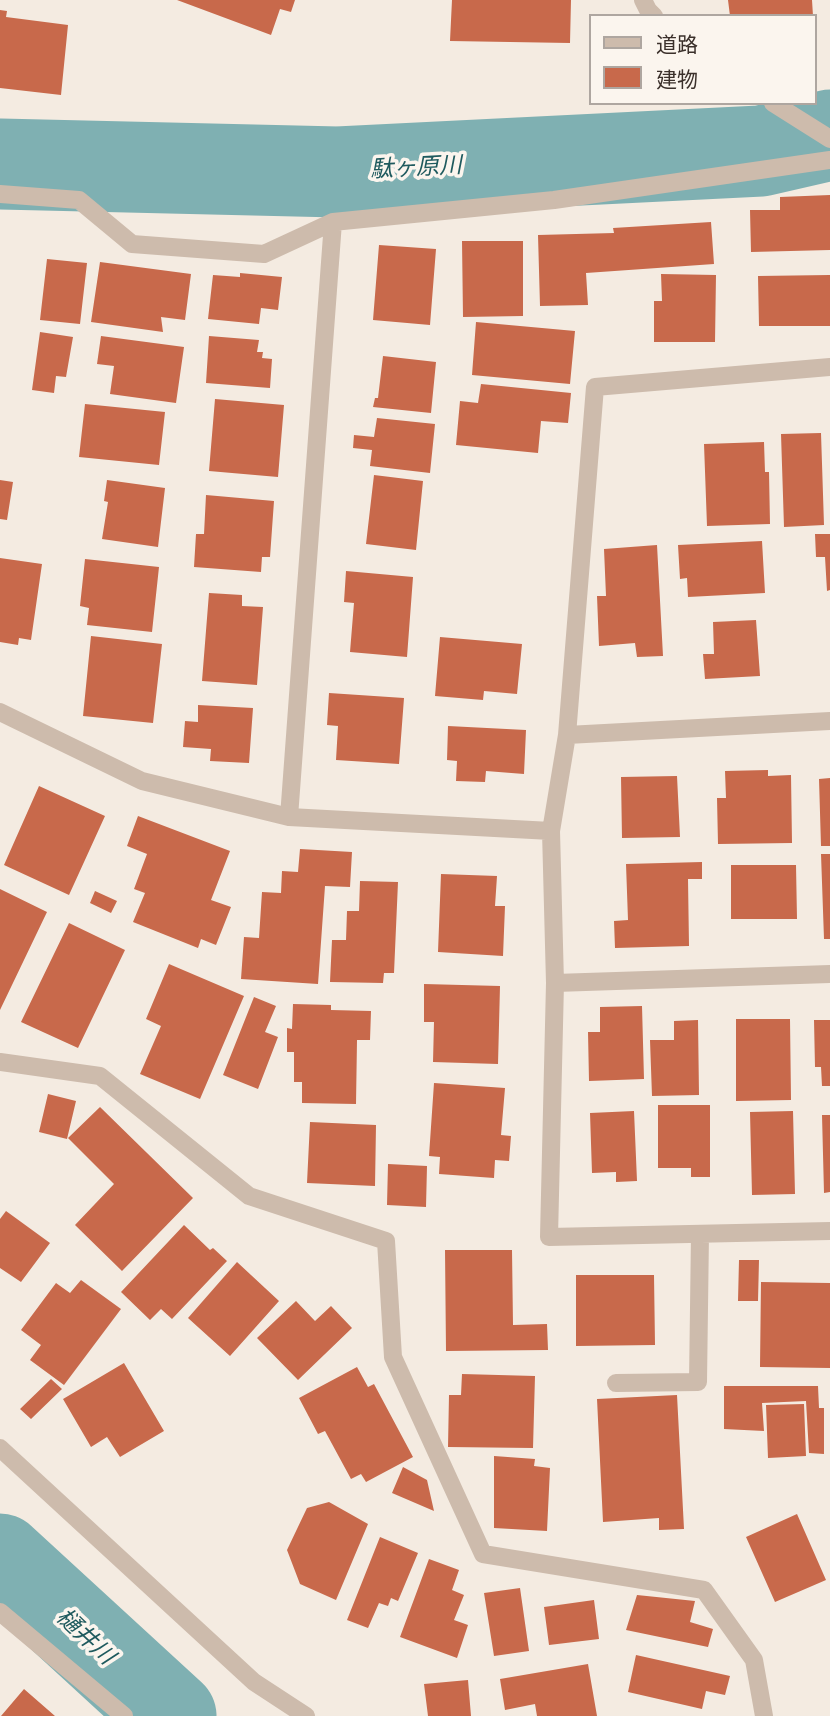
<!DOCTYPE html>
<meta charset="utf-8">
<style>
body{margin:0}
#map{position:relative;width:830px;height:1716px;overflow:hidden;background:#f4ebe1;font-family:"PT Sans","Noto Sans JP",sans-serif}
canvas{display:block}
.legend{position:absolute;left:589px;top:14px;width:228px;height:91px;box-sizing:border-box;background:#fbf5ee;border:2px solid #aea6a0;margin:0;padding:9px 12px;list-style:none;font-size:21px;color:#3b302b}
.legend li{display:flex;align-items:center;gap:14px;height:35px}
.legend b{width:35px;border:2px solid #aea6a0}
</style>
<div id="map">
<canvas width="830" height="1716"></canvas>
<ul class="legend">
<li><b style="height:9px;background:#cdbbac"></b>道路</li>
<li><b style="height:19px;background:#c8694b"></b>建物</li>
</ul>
</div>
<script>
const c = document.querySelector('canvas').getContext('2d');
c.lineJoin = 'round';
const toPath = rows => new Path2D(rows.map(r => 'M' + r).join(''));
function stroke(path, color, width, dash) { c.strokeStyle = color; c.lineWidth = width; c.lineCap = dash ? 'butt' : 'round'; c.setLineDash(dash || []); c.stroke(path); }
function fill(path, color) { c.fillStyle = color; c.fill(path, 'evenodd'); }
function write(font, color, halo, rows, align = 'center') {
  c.font = font + ' "PT Sans","Noto Sans JP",sans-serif'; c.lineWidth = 7; c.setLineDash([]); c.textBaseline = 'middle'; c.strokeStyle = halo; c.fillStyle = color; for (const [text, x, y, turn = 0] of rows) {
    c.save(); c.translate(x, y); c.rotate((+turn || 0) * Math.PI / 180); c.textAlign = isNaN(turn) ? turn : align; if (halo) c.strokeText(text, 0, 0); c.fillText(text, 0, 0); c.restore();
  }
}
const river = toPath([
 [0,164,338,172,761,151,830,135],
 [0,1559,171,1716]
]);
const building = toPath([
 [177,0,295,0,291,12,280,9,271,35],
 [452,0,571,0,570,43,450,41],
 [728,0,812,0,813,16,730,16],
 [0,10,7,11,6,17,68,25,61,95,0,88],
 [830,195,830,250,751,252,750,210,780,210,780,197],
 [711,222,714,264,586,273,588,305,540,306,538,235,614,233,613,228],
 [462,241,523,241,523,316,463,317],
 [379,245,436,249,430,325,373,320],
 [47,259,87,263,80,324,40,320],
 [100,262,191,274,185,320,161,317,163,332,91,322],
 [240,273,282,277,278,310,261,308,259,324,208,319,213,275,240,277],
 [661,274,716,275,715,342,654,342,654,301,662,301],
 [830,275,830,326,759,326,758,276],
 [476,322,575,331,570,384,472,375],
 [40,332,73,337,66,377,56,376,54,393,32,390],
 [101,336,184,347,176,403,110,394,114,366,97,364],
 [209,336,259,340,257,352,263,352,262,358,272,359,270,388,206,383],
 [383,356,436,362,431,413,373,407,375,398,378,398],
 [481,384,571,393,568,423,541,421,538,453,456,445,460,401,478,403],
 [215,399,284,405,278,477,209,471],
 [85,404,165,412,159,465,79,457],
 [377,418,435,424,430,473,370,466,372,450,353,448,354,435,374,437],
 [821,433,824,525,784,527,781,434],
 [764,442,765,472,769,472,770,524,707,526,704,444],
 [374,475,423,481,416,550,366,544],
 [0,480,13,482,7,520,0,519],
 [107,480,165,488,158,547,102,539,108,502,104,501],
 [206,495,274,501,270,557,262,557,261,572,194,567,196,534,204,534],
 [815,534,830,534,830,590,827,591,825,557,816,557],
 [762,541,765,593,688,597,687,578,680,579,678,545],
 [657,545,663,656,637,657,635,643,599,646,597,596,606,596,604,549],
 [0,558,42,564,31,640,19,638,18,645,0,642],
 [85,559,159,567,152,632,87,625,89,608,80,606],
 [346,571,413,577,407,657,350,652,354,603,344,602],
 [209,593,242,595,242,606,263,607,257,685,202,681],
 [756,620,760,676,705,679,703,654,714,654,713,622],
 [91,636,162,644,153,723,83,716],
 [440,637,522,644,517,694,484,691,483,700,435,696],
 [329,693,404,698,399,764,336,760,338,726,327,725],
 [198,705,253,708,249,763,210,761,211,749,183,747,185,721,198,722],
 [448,726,526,730,524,774,486,771,485,782,456,781,457,761,447,760],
 [768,770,768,776,791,775,792,843,718,844,717,798,726,798,725,771],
 [677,776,680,837,622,838,621,777],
 [830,778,830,846,821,846,819,779],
 [39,786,105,816,69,895,4,865],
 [138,816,230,851,211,900,231,907,216,945,201,939,198,948,133,922,145,893,134,889,147,854,127,846],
 [300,849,352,852,350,887,325,886,318,984,241,979,244,937,259,938,262,892,281,893,282,871,298,872],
 [821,854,830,854,830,939,824,939],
 [702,862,702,879,688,879,689,946,615,948,614,921,628,920,626,864],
 [731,865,796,865,797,919,731,919],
 [441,874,497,876,495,906,505,906,503,956,438,952],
 [360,881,398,882,394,973,384,973,383,983,330,982,332,940,346,940,347,911,359,911],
 [0,889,47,912,0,1010],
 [95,891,117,901,111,913,90,903],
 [69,923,125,950,78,1048,21,1022],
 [169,964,244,996,200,1099,140,1074,161,1026,146,1019],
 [424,984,500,986,498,1064,433,1062,434,1022,424,1022],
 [254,997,276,1006,265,1032,278,1037,258,1089,223,1075],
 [293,1004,331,1005,331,1010,371,1011,370,1040,357,1040,356,1104,302,1103,302,1082,294,1082,294,1052,287,1052,287,1028,292,1029],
 [642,1006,644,1079,589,1081,588,1032,600,1032,600,1007],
 [736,1019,790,1019,791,1100,736,1101],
 [698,1020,699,1095,652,1096,650,1040,674,1040,674,1021],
 [814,1020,830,1020,830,1086,822,1086,821,1067,815,1067],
 [434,1083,505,1088,501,1135,511,1136,509,1161,495,1160,494,1178,439,1174,440,1157,429,1156],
 [48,1094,76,1101,67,1139,39,1132],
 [658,1105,710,1105,710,1177,691,1177,691,1168,658,1168],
 [100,1107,193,1198,122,1271,75,1225,114,1184,68,1138],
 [634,1111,637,1181,616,1182,616,1172,592,1173,590,1113],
 [793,1111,795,1194,752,1195,750,1112],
 [822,1115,830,1115,830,1192,824,1193],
 [310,1122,376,1125,375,1186,307,1183],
 [388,1164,427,1166,426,1207,387,1205],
 [6,1211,50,1243,21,1282,0,1268,0,1219],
 [184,1225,210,1250,213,1248,227,1261,172,1319,161,1309,150,1320,121,1292],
 [445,1250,512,1250,513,1325,547,1324,548,1350,446,1351],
 [739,1260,759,1260,758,1301,738,1301],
 [237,1262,279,1301,230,1356,188,1318],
 [576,1275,654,1275,655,1345,576,1346],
 [81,1280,121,1309,64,1385,30,1360,41,1345,21,1330,56,1283,70,1293],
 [761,1282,830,1283,830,1368,760,1367],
 [296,1301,315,1321,331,1306,352,1328,298,1380,257,1338],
 [124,1363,164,1431,120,1457,107,1437,91,1447,63,1399],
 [357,1367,368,1387,374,1384,413,1457,366,1482,361,1474,351,1479,325,1431,318,1434,299,1398],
 [462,1374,535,1376,533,1448,448,1447,449,1395,461,1395],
 [51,1379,62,1389,31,1419,20,1409],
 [724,1386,818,1386,819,1408,824,1408,824,1454,809,1453,806,1401,762,1403,764,1431,724,1429],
 [677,1395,684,1529,659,1530,659,1518,603,1522,597,1399],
 [804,1404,806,1456,768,1458,766,1405],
 [494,1456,535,1459,534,1466,550,1468,547,1531,494,1528],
 [403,1467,427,1480,434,1511,392,1493],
 [329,1502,368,1524,336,1600,300,1584,287,1550,307,1508],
 [797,1514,826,1580,775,1602,746,1537],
 [380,1537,418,1553,398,1601,391,1598,388,1606,379,1603,368,1628,347,1620],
 [429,1559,459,1570,452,1590,464,1595,454,1620,468,1625,457,1658,400,1637],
 [520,1588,529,1651,494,1656,484,1593],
 [637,1595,695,1601,690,1622,713,1629,708,1647,626,1630],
 [594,1600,599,1639,549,1645,544,1607],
 [636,1655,730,1676,725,1695,706,1691,702,1709,628,1692],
 [588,1664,597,1716,537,1716,535,1704,505,1710,500,1679],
 [468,1680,471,1716,428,1716,424,1684],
 [24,1689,55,1716,1,1716]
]);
const minor = toPath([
 [643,0,648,10,654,16],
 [773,103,830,139],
 [0,194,79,200,132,244,264,254,333,222,554,200,830,160],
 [0,712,142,781,289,817,551,831,555,983,830,974],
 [567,735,595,387,830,367],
 [289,817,333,222],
 [551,831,567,735,830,721],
 [555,983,549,1237,830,1231],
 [0,1062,100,1076,249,1196,386,1241,393,1357,483,1554,704,1590,754,1660,764,1716],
 [616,1383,698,1382,700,1234],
 [0,1448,254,1682,306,1716],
 [0,1612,124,1716]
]);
const waterNames = [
 ["駄ヶ原川",416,168,-3],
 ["樋井川",85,1637,43]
];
stroke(river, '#7fb0b2', 91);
fill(building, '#c8694b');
stroke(minor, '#cdbbac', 18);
write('italic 23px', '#1f5a5e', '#fbf5ee', waterNames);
</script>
